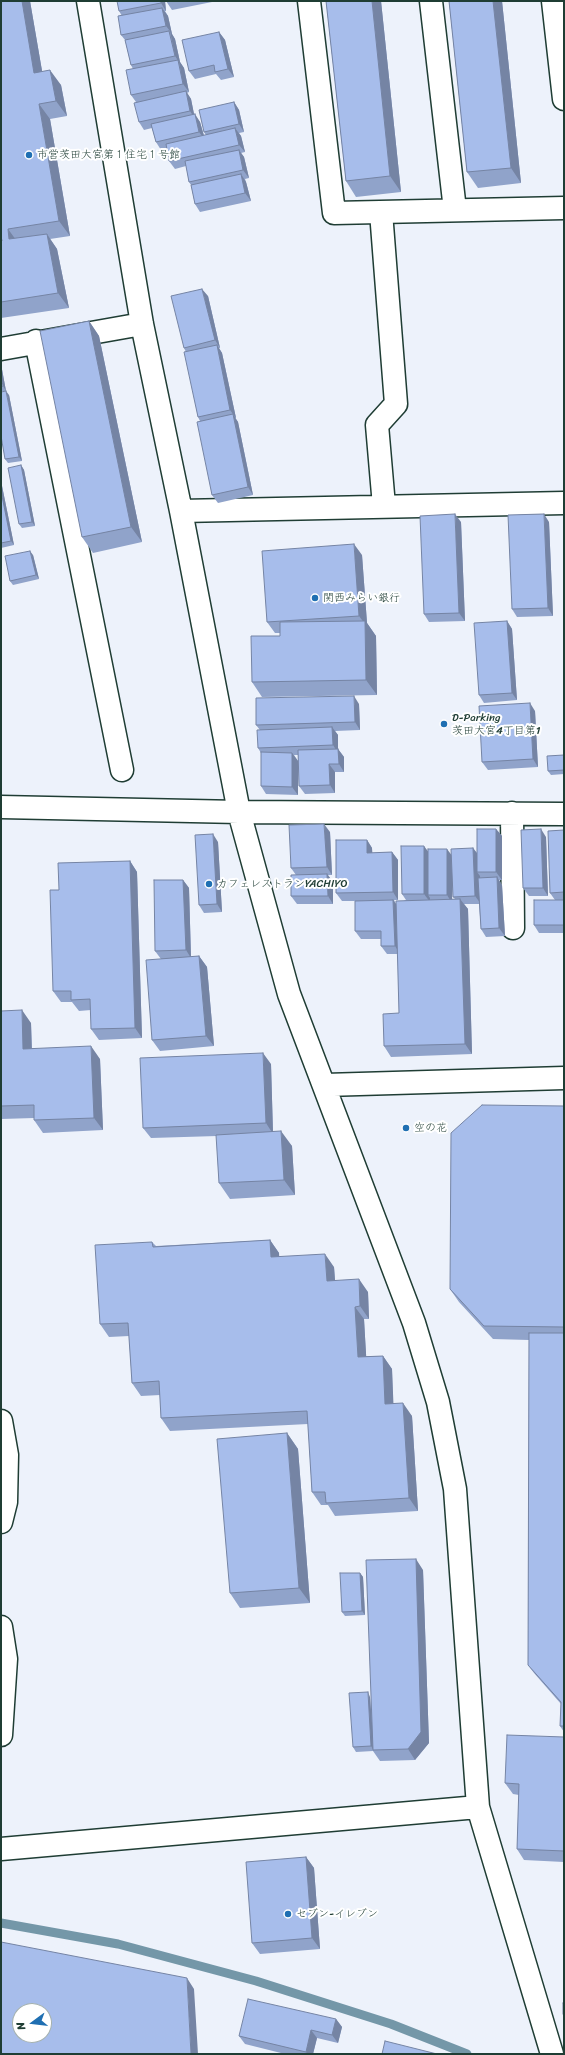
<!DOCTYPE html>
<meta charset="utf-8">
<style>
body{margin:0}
#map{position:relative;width:565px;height:2055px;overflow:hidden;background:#edf2fb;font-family:Sriracha,sans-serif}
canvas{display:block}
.frame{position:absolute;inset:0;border:2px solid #1f3d34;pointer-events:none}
.north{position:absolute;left:12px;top:2003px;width:40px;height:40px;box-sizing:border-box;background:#fff;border:1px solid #a5b1ae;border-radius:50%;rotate:255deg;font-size:11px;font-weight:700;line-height:16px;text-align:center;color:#1f3d34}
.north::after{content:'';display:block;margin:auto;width:14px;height:18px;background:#1f6fb2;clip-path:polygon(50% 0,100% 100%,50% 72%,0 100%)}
</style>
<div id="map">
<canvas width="565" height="2055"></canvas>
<div class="frame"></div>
<div class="north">N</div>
</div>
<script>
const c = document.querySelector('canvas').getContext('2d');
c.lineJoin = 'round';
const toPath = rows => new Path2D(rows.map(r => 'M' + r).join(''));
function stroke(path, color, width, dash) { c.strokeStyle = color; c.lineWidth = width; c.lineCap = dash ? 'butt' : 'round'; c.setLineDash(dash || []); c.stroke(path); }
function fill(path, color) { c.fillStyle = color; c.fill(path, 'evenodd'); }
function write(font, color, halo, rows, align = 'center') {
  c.font = font + ' Sriracha,"Klee One",sans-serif'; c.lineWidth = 4; c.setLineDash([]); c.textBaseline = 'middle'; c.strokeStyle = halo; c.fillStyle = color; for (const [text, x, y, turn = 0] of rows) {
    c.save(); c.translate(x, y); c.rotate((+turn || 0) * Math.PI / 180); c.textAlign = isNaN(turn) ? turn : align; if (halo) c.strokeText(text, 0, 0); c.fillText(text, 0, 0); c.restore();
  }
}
const stream = toPath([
 [1,1923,118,1944,256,1981,391,2024,467,2054]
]);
const minor = toPath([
 [88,1,142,324,181,511,239,812,289,994,414,1323,438,1402,455,1489,478,1807,552,2054],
 [309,1,334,213,564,208],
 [431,1,455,210],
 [553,1,564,99],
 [381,212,396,404,377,425,384,506],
 [36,341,122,770],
 [1,349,142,324],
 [181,511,564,503],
 [1,807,239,812,564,814],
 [512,813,513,928],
 [325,1085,564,1078],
 [1,1421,7,1455,6,1502,1,1522],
 [1,1627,6,1659,1,1735],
 [1,1849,478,1807]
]);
const wall = toPath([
 [1,1,30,1,42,71,61,85,67,116,50,119,70,236,50,239,57,249,69,308,1,318,1,241,2,241],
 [165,1,166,11,165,11,168,16,172,34,175,39,180,62,184,68,189,92,187,93,191,99,194,114,200,122,204,135,206,135,204,132,234,102,239,110,244,132,239,133,241,136,245,152,241,153,244,157,249,178,245,179,246,182,251,201,200,212,195,204,191,185,189,182,186,166,175,169,169,161,167,149,161,150,156,142,152,128,144,130,139,122,136,102,131,95,133,69,131,65,125,40,121,35,122,16,119,11],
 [166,1,217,1,172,10],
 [326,1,381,1,401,192,356,197,346,181],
 [449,1,502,1,521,183,478,188,467,172],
 [219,32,225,40,234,77,221,80,216,74,195,79,189,71],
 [208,296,220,348,219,348,222,353,236,418,235,418,238,422,253,495,218,503,212,495,200,421,198,417,186,352,184,348],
 [89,321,99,336,142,542,93,553,82,537],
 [1,364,6,391,1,391],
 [9,395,22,461,8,463,5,459],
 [21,465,24,470,35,526,22,528,19,524],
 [1,481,14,545,1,548],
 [461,522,465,621,429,622,424,614],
 [549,522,553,616,517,617,512,609],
 [33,555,39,579,13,585,10,581],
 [362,555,367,623,376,636,377,695,262,697,252,682,280,636,280,633,275,633,267,622],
 [507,621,512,629,517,700,484,703,479,695],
 [359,704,360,730,335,731,338,735,338,749,344,757,344,772,335,772,335,793,305,794,299,786,298,755,294,755,298,761,298,795,266,794,261,786,261,753,258,748,260,730,256,725],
 [535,711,538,767,488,770,482,762],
 [564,755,564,774,551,775,548,771],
 [496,829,502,836,502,880,499,880,502,885,505,936,486,937,481,929,479,904,464,904,468,909,472,1054,391,1057,384,1046,399,1013,398,954,387,954,381,946,381,939,361,939,355,931,355,901,342,901,336,893,367,840,372,848,372,853,392,852,398,860,398,900,394,900,396,904,406,900,402,894,428,851,452,855,473,848,477,853],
 [452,880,453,897,455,899,452,899],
 [564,830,564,933,539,933,534,925,555,900,550,893],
 [330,832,332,875,328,875,333,882,333,904,297,904,291,896,296,875,291,868],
 [546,837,548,896,529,896,523,888],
 [218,842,222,912,204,913,199,905],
 [130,861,137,872,142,1038,99,1040,91,1029,91,1010,79,1011,72,1002,61,1002,53,991,59,890],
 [183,880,189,888,191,957,199,956,207,967,214,1046,160,1051,152,1040,161,959,155,951],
 [1,1011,31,1023,32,1048,100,1059,103,1130,43,1133,34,1120,34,1118,1,1119],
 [271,1064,273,1132,292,1146,295,1195,230,1199,219,1183,217,1136,151,1138,143,1128],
 [564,1106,564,1732,560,1726,561,1704,534,1673,528,1665,529,1340,493,1339,459,1302,450,1289],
 [270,1240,279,1253,279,1256,334,1267,335,1280,368,1292,369,1319,364,1319,366,1356,383,1356,392,1369,393,1403,412,1416,418,1511,335,1516,328,1505,321,1505,312,1492,308,1424,170,1431,161,1418,160,1395,141,1396,132,1383,129,1336,109,1337,100,1324,152,1242,156,1246],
 [287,1433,298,1449,310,1603,240,1608,230,1593],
 [423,1570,429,1743,415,1760,380,1761,373,1751,356,1752,353,1747,370,1697,371,1712],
 [360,1573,363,1577,365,1615,345,1616,342,1612],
 [564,1737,564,1862,524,1860,517,1849,519,1795,513,1794,505,1783],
 [306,1857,314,1868,320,1949,260,1954,252,1943],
 [336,2019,342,2027,338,2043,317,2038,313,2054,285,2054,245,2044,239,2036]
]);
const shadedWall = toPath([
 [22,1,30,1,45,88,34,73],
 [161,1,165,1,166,11,161,3],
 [372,1,381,1,401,192,390,176],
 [493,1,502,1,521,183,511,168],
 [162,8,168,16,172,34,175,39,180,62,184,68,189,92,183,84,179,62,175,56,170,31,166,26],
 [219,32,225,40,234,77,228,69],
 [50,70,61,85,67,116,56,101],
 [186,91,191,99,195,119,190,111],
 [234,102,239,110,244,132,239,124],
 [39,104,50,119,70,236,59,221],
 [195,114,200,122,205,140,199,132],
 [235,128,241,136,245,152,239,145],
 [239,150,244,157,249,178,243,170],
 [241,174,246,182,251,201,245,193],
 [8,229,19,244,9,239],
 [47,234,57,249,69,308,58,293],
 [202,289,208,296,220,348,215,340],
 [89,321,99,336,142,542,131,527],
 [217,345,222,353,236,418,230,410],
 [1,364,6,391,3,386,1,376],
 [6,391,9,395,22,461,19,457],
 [233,414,238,422,253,495,248,487],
 [21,465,24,470,35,526,32,522],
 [1,481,14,545,11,541,1,491],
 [455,514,461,522,465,621,459,613],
 [544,514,549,522,553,616,548,608],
 [354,544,362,555,367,623,376,636,377,695,366,680,365,624,359,616],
 [30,551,33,555,39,579,36,575],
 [507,621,512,629,517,700,512,693],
 [354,696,359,704,360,730,355,722],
 [530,703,535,711,538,767,533,759],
 [332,727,338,735,338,749,344,757,344,772,339,764,338,753,333,745],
 [292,753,298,761,298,795,292,787],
 [329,764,335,772,335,793,330,785],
 [324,824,330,832,332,875,327,867],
 [496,829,502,836,502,880,496,872],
 [541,829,546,837,548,896,543,888],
 [213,834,218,842,222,912,217,904],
 [367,840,372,848,373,861,367,853],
 [424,846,430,854,428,895,430,898,430,902,424,894],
 [473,848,479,856,477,872,480,876,481,904,475,896],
 [447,849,453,857,452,903,447,895],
 [392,852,398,860,398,900,393,892],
 [130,861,137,872,142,1038,135,1028],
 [327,874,333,882,333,904,328,896],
 [497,877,502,885,505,936,499,928],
 [183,880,189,888,191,958,186,950],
 [460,899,468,909,472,1054,465,1044],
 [393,900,399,908,400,954,395,946],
 [199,956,207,967,214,1046,206,1036],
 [22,1010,31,1023,32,1061,23,1049],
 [91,1046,100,1059,103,1130,94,1118],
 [263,1053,271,1064,273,1134,266,1123],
 [281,1131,292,1146,295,1195,284,1180],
 [270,1240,279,1253,280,1270,271,1257],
 [325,1254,334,1267,336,1294,327,1281],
 [359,1279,368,1292,369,1319,360,1306],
 [355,1307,364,1319,367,1370,358,1357],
 [383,1356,392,1369,394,1417,385,1404],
 [403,1403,412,1416,418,1511,409,1498],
 [287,1433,298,1449,310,1603,299,1588],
 [416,1559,423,1570,429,1743,415,1760,408,1749],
 [360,1573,363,1577,365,1615,362,1611],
 [368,1692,370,1697,374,1751,371,1746],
 [306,1857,314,1868,320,1949,312,1938],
 [187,1978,194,1989,198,2054,191,2054],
 [336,2019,342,2027,338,2043,332,2035],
 [311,2030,317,2038,313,2054,307,2054,306,2052]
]);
const building = toPath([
 [1,1,22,1,34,73,50,70,56,101,39,104,59,221,8,229,9,239,47,234,58,293,1,302,1,241,2,241,1,236,1,1],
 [117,1,161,1,161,3,119,11,117,1],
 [326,1,372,1,390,176,346,181,326,1],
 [449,1,493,1,511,168,467,172,449,1],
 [162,8,166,26,121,35,118,16,162,8],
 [169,31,175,56,131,65,125,40,169,31],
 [219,32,228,69,215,72,214,65,189,71,182,40,219,32],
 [178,60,183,84,131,95,126,70,178,60],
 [186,91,190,111,139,122,134,103,186,91],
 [234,102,239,124,204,132,199,110,234,102],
 [195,114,199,132,156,142,151,124,195,114],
 [235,128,239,145,169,161,166,144,235,128],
 [239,150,243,170,189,182,185,161,239,150],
 [241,174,245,193,195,204,191,185,241,174],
 [202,289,215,340,184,348,171,296,202,289],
 [89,321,131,527,82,537,40,331,89,321],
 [217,345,230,410,198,417,184,352,217,345],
 [1,376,3,386,1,387,1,376],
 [6,391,19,457,5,459,1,436,1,392,6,391],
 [233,414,248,487,212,495,197,422,233,414],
 [21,465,32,522,19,524,8,468,21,465],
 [1,491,11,541,1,543,1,491],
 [455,514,459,613,424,614,420,516,455,514],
 [544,514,548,608,512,609,508,515,544,514],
 [354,544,359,616,267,622,262,551,354,544],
 [30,551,36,575,10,581,5,556,30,551],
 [365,621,366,680,252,682,251,636,280,636,280,622,365,621],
 [507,621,512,693,479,695,474,623,507,621],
 [354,696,355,722,256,725,256,698,354,696],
 [530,703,533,759,482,762,479,706,530,703],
 [332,727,333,745,258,748,257,730,332,727],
 [338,749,339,764,329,764,330,785,299,786,298,750,338,749],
 [261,752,292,753,292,787,261,786,261,752],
 [564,755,564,770,548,771,547,756,564,755],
 [324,824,327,867,291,868,289,825,324,824],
 [477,829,496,829,496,872,477,872,477,829],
 [541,829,543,888,523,888,521,830,541,829],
 [564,830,564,892,550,893,548,831,564,830],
 [213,834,217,904,199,905,195,835,213,834],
 [336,840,367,840,367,853,392,852,393,892,336,893,336,840],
 [401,846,424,846,424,894,402,894,401,846],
 [473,848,475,896,453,897,451,849,473,848],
 [428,849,447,849,447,895,428,895,428,849],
 [130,861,135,1028,91,1029,90,999,71,1000,71,991,53,991,50,890,59,890,58,863,130,861],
 [327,874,328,896,291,896,291,875,327,874],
 [497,877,499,928,481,929,478,878,497,877],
 [154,880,183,880,186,950,155,951,154,880],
 [460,899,465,1044,384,1046,383,1014,399,1013,396,901,460,899],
 [393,900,395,946,381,946,381,931,355,931,355,901,393,900],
 [534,900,564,900,564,925,534,925,534,900],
 [199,956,206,1036,152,1040,146,960,199,956],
 [22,1010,23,1049,91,1046,94,1118,34,1120,34,1105,1,1106,1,1011,22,1010],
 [263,1053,266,1123,143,1128,140,1058,263,1053],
 [482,1105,564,1106,564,1327,484,1326,450,1289,451,1133,482,1105],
 [281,1131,284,1180,219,1183,216,1135,281,1131],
 [270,1240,271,1257,325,1254,327,1281,359,1279,360,1306,355,1307,358,1357,383,1356,385,1404,403,1403,409,1498,326,1503,325,1492,312,1492,307,1411,161,1418,159,1381,132,1383,128,1323,100,1324,95,1245,152,1242,153,1247,270,1240],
 [529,1333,564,1333,564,1726,560,1726,561,1702,528,1665,529,1333],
 [287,1433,299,1588,230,1593,217,1439,287,1433],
 [416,1559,421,1732,408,1749,373,1750,366,1560,416,1559],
 [340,1573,360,1573,362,1611,342,1612,340,1573],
 [368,1692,371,1746,353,1747,349,1693,368,1692],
 [507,1735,564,1737,564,1851,517,1849,519,1784,505,1783,507,1735],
 [306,1857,312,1938,252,1943,246,1862,306,1857],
 [1,1942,187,1978,191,2054,1,2054,1,1942],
 [20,2011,44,2011,44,2035,20,2035,20,2011],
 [248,1999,336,2019,332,2035,311,2030,306,2052,239,2036,248,1999],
 [563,2003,564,2003,564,2016,563,2014,563,2003],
 [385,2041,437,2054,382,2054,385,2041]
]);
const markers = [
 [29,155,4,"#1f6fb2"],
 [315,598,4,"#1f6fb2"],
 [444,724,4,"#1f6fb2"],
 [209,884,4,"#1f6fb2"],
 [406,1128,4,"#1f6fb2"],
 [288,1914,4,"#1f6fb2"]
];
const poiNames = [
 ["市営茨田大宮第１住宅１号館",37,155],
 ["関西みらい銀行",323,598],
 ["D-Parking",452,718],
 ["茨田大宮4丁目第1",452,731],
 ["カフェレストランYACHIYO",217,884],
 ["空の花",414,1128],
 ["セブン-イレブン",296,1914]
];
stroke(stream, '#7497a8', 9);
stroke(minor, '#1f3d34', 25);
stroke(minor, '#fff', 22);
fill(wall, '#90a3ca');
fill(shadedWall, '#7584a4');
fill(building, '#a7bdeb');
stroke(building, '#7584a4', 1);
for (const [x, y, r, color] of markers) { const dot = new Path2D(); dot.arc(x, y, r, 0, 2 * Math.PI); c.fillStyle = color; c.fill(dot); stroke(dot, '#fff', 1.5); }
write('11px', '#1f3d34', '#fff', poiNames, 'left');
</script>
